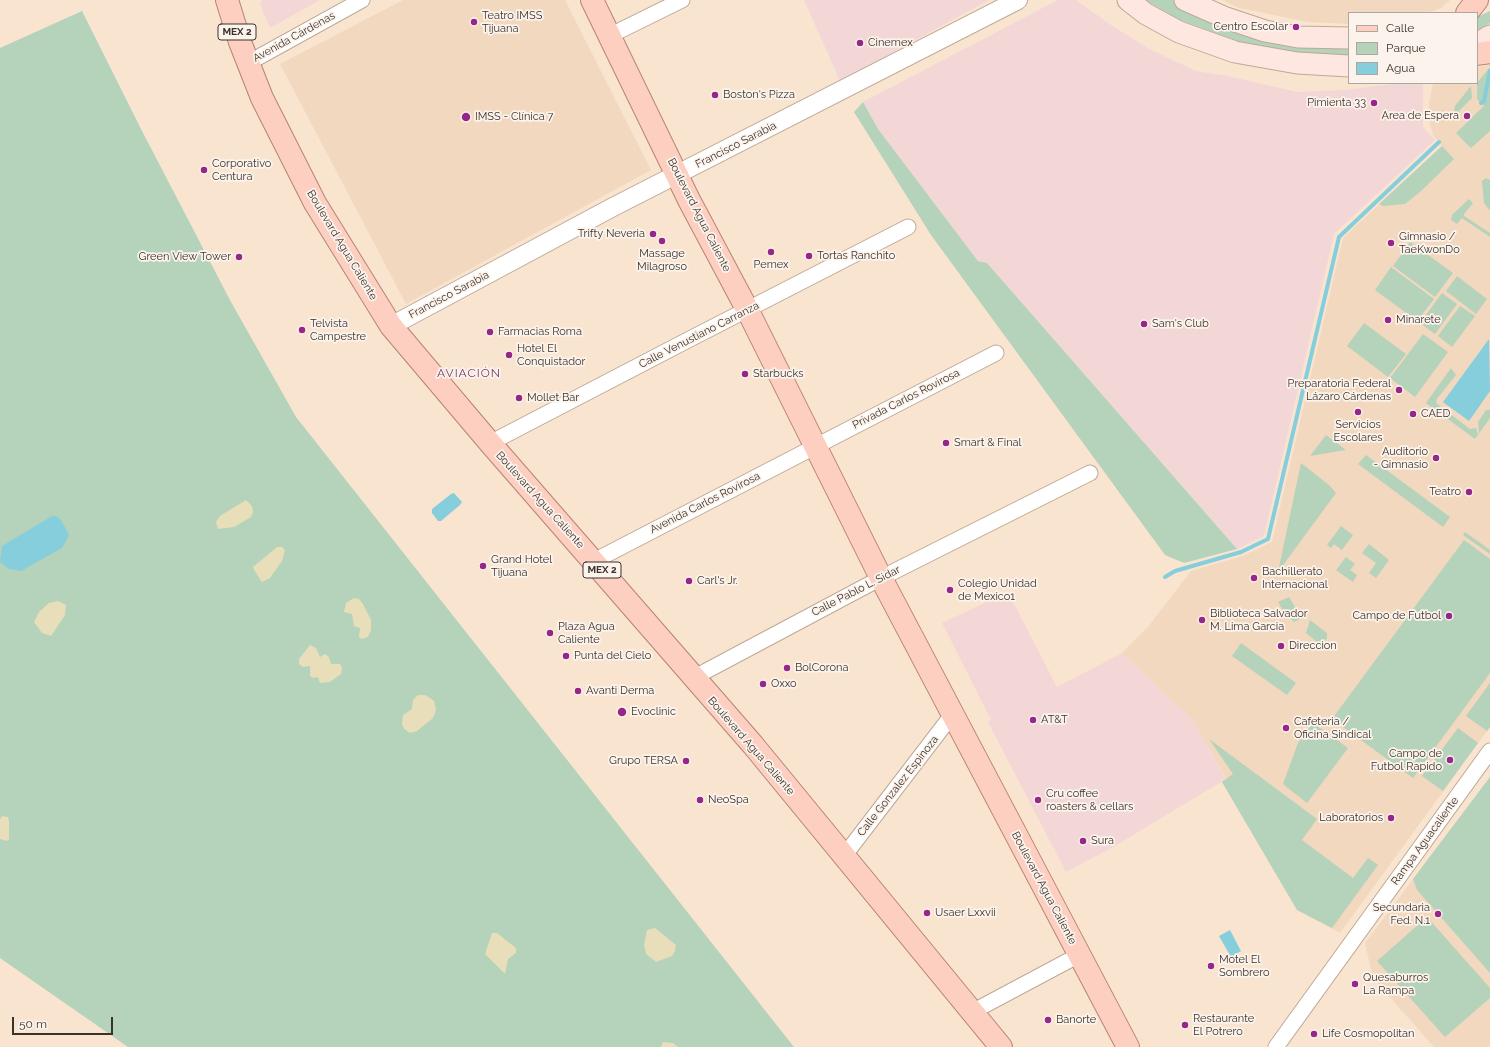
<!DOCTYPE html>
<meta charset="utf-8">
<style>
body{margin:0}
#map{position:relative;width:1490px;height:1047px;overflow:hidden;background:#f9e4d0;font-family:Raleway,sans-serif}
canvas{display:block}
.legend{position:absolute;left:1348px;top:12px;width:130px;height:72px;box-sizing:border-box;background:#fcf4ec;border:1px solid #afa79f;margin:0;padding:5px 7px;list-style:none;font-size:12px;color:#3b332b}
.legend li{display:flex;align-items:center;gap:8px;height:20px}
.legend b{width:20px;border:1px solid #afa79f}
.scale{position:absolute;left:12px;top:1017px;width:101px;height:18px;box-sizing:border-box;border:2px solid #3b332b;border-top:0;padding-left:5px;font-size:12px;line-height:14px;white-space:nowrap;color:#3b332b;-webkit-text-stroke:3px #fcf4ec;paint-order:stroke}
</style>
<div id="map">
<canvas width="1490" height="1047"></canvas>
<ul class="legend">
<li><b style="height:5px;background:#fccfc1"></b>Calle</li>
<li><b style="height:11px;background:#b5d2bb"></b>Parque</li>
<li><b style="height:11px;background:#86cedc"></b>Agua</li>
</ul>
<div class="scale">50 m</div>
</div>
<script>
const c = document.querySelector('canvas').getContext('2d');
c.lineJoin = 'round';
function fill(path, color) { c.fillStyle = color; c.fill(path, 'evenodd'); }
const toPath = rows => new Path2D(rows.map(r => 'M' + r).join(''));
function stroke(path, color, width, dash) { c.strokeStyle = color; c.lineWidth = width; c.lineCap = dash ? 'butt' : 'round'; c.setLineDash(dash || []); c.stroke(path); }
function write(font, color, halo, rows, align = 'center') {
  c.font = font + ' Raleway,sans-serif'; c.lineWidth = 3.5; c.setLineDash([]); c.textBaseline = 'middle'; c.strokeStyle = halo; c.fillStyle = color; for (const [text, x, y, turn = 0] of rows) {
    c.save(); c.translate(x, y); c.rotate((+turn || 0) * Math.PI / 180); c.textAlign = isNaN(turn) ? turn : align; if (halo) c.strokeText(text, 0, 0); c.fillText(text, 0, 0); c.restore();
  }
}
const commercial = toPath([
 [262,0,320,0,270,28,260,4],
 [804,0,989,0,840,81],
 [1058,0,1076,0,1111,25,1149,49,1196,71,1232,77,1297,92,1344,90,1401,83,1423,83,1423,127,1435,140,1334,234,1264,536,1237,549,987,263,978,261,878,129,863,102],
 [1008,592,1057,687,1122,653,1192,719,1226,779,1113,847,1066,872,988,722,991,720,942,623]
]);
const built = toPath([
 [403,0,565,0,651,170,406,304,280,64],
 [1222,0,1450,0,1441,8,1427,13,1349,13,1349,24,1308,22,1239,8],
 [1490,65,1490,727,1340,933,1297,910,1222,782,1226,778,1192,719,1122,653,1147,628,1191,571,1243,556,1272,542,1343,238,1442,146,1433,135,1429,120,1429,103,1433,83,1477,83,1477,67],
 [1490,777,1490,1047,1434,1047,1373,978,1365,943]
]);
const green = toPath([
 [1145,0,1180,0,1349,44,1349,58,1317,59,1248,45,1180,20],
 [82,11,141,129,231,302,296,417,794,1047,128,1047,0,958,0,48],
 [1490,11,1490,23,1477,31,1477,17],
 [1490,67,1490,131,1471,148,1456,133,1484,106,1477,99,1477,83],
 [1471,86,1472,98,1453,117,1455,106],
 [863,102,878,129,978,261,987,263,1237,549,1184,563,1165,555,931,235,854,112],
 [1442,146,1454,159,1420,192,1405,204,1384,206,1379,204],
 [1486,178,1490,180,1490,211,1484,203,1482,181],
 [1469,199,1473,203,1464,214,1464,216,1490,233,1490,237,1462,218,1457,224,1451,220,1452,215],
 [1410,242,1453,273,1435,297,1393,266],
 [1391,267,1434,299,1417,321,1375,290],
 [1457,276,1487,299,1476,314,1446,291],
 [1442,293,1457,304,1435,334,1420,323],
 [1460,306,1475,316,1452,347,1438,336],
 [1364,323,1406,354,1388,377,1347,346],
 [1423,334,1448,352,1415,397,1390,378],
 [1451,368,1456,375,1436,400,1437,404,1470,429,1476,428,1478,435,1479,432,1478,422,1486,410,1490,410,1490,418,1475,439,1426,403],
 [1326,435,1346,450,1310,456],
 [1366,455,1450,517,1443,527,1358,464],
 [1301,463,1329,485,1336,493,1278,572],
 [1341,526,1353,535,1342,550,1334,544,1331,548,1327,545],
 [1465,532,1490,550,1490,554,1463,535],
 [1464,540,1490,559,1490,673,1413,778,1332,719],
 [1369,544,1389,560,1376,578,1369,573,1376,563,1362,553],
 [1346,557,1355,564,1350,570,1357,575,1353,582,1336,570],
 [1289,597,1302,618,1294,622,1284,612,1278,602],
 [1310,620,1327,633,1327,638,1322,646,1306,633],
 [1241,643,1296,683,1287,695,1232,656],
 [1490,683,1490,727,1487,731,1466,716],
 [1313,723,1348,748,1307,803,1283,784,1298,743],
 [1458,728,1478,743,1443,791,1422,776],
 [1209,739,1317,819,1302,840,1353,878,1368,858,1378,865,1332,928,1297,910,1222,782,1233,774],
 [1490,777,1490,973,1417,890,1413,879],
 [1427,917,1490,988,1490,998,1445,1037,1377,961]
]);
const sand = toPath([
 [246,500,252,506,253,512,251,517,234,527,218,529,216,522,220,516],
 [277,547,282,547,285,550,282,561,270,578,262,582,254,570,253,567],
 [354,598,359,599,363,604,371,620,371,630,368,637,362,639,359,637,360,628,354,626,352,614,344,612,346,603],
 [58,601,66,605,65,615,51,636,42,633,34,622,39,612,49,603],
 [310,645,316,648,320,657,325,654,329,657,331,664,340,664,342,668,341,674,330,682,320,683,318,677,313,678,310,676,310,666,303,667,299,664,299,659],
 [418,695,425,695,430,698,434,701,436,710,433,718,417,731,410,733,404,729,402,724,403,715,412,709,413,700],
 [2,816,8,817,9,821,9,839,7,841,0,839,0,819],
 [655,928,676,945,675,951,672,956,656,962,646,954,644,945,647,930],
 [492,933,497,933,516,948,516,953,508,959,505,974,485,954],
 [663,1042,673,1043,678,1047,661,1047]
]);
const water = toPath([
 [1489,339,1490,391,1469,421,1443,402],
 [454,493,462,502,460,505,441,521,438,521,432,513,432,509,451,494],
 [52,516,56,516,61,520,69,535,62,548,21,571,9,569,0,562,2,546],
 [1230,930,1241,951,1231,957,1219,936]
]);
const stream = toPath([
 [1481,103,1484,101,1490,71],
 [1165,577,1175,571,1241,552,1268,539,1339,237,1439,142]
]);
const minor = toPath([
 [609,36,682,0],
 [248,63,362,0],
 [490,443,686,341,908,227],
 [594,561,996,353],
 [693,678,881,578,1090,473],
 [844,856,952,715],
 [972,1012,1079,955],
 [1276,1047,1490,751]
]);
const tertiary = toPath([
 [391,326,613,207,1018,0]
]);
const secondary = toPath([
 [1128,0,1146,14,1179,32,1235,52,1297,63,1349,66],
 [1185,0,1226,18,1265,31,1298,37,1349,38],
 [1477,44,1490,36]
]);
const primary = toPath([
 [227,0,240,42,262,98,315,203,391,326,490,443,753,745,1001,1047],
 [592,0,689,200,747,309,881,578,1128,1047],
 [1467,13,1477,0],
 [1477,54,1490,52]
]);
const markers = [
 [474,22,4,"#962788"],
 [1296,27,4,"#962788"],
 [860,43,4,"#962788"],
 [715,95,4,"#962788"],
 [1374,103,4,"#962788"],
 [1467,116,4,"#962788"],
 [466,117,5,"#962788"],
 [204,170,4,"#962788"],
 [653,234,4,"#962788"],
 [662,241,4,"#962788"],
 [1391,243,4,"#962788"],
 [771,252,4,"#962788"],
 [809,256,4,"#962788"],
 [239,257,4,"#962788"],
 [1388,320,4,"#962788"],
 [1144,324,4,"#962788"],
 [302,330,4,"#962788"],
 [490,332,4,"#962788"],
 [509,355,4,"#962788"],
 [745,374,4,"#962788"],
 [1399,390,4,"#962788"],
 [519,398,4,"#962788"],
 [1358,412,4,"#962788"],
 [1413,414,4,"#962788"],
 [946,443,4,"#962788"],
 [1436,458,4,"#962788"],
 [1469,492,4,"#962788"],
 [483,566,4,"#962788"],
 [1254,578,4,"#962788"],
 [689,581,4,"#962788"],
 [950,590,4,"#962788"],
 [1449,616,4,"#962788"],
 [1202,620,4,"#962788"],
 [550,633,4,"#962788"],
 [1281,646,4,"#962788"],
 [566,656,4,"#962788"],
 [787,668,4,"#962788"],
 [763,684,4,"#962788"],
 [578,691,4,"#962788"],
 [622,712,5,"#962788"],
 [1033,720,4,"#962788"],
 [1286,728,4,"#962788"],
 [1450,760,4,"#962788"],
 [686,761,4,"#962788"],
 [700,800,4,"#962788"],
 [1038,800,4,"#962788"],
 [1391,818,4,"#962788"],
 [1083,841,4,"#962788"],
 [927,913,4,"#962788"],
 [1438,914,4,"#962788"],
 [1211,966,4,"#962788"],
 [1355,984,4,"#962788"],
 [1048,1020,4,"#962788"],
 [1185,1025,4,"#962788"],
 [1314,1034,4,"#962788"]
];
const shields = [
 [237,32,38],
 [602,570,38]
];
const shieldNames = [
 ["MEX 2",237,32],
 ["MEX 2",602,570]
];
const poiNames = [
 ["Teatro IMSS",482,16],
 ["Tijuana",482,29],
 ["Centro Escolar",1288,27,"right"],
 ["Cinemex",868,43],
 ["Boston's Pizza",723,95],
 ["Pimienta 33",1366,103,"right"],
 ["Area de Espera",1459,116,"right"],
 ["IMSS - Clínica 7",475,117],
 ["Corporativo",212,164],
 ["Centura",212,177],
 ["Trifty Neveria",645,234,"right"],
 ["Gimnasio /",1399,237],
 ["TaeKwonDo",1399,250],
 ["Massage",662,254,"center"],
 ["Milagroso",662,267,"center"],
 ["Tortas Ranchito",817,256],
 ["Green View Tower",231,257,"right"],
 ["Pemex",771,265,"center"],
 ["Minarete",1396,320],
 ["Telvista",310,324],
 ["Campestre",310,337],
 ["Sam's Club",1152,324],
 ["Farmacias Roma",498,332],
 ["Hotel El",517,349],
 ["Conquistador",517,362],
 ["Starbucks",753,374],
 ["Preparatoria Federal",1391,384,"right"],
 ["Lázaro Cárdenas",1391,397,"right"],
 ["Mollet Bar",527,398],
 ["CAED",1421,414],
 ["Servicios",1358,425,"center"],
 ["Escolares",1358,438,"center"],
 ["Smart & Final",954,443],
 ["Auditorio",1428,452,"right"],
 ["- Gimnasio",1428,465,"right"],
 ["Teatro",1461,492,"right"],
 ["Grand Hotel",491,560],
 ["Tijuana",491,573],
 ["Bachillerato",1262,572],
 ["Internacional",1262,585],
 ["Carl's Jr.",697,581],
 ["Colegio Unidad",958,584],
 ["de Mexico1",958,597],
 ["Biblioteca Salvador",1210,614],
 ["M. Lima Garcia",1210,627],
 ["Campo de Futbol",1441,616,"right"],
 ["Plaza Agua",558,627],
 ["Caliente",558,640],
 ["Direccion",1289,646],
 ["Punta del Cielo",574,656],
 ["BolCorona",795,668],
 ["Oxxo",771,684],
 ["Avanti Derma",586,691],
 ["Evoclinic",631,712],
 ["AT&T",1041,720],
 ["Cafeteria /",1294,722],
 ["Oficina Sindical",1294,735],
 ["Campo de",1442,754,"right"],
 ["Futbol Rapido",1442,767,"right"],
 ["Grupo TERSA",678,761,"right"],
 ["Cru coffee",1046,794],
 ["roasters & cellars",1046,807],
 ["NeoSpa",708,800],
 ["Laboratorios",1383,818,"right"],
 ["Sura",1091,841],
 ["Secundaria",1430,908,"right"],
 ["Fed. N.1",1430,921,"right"],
 ["Usaer Lxxvii",935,913],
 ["Motel El",1219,960],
 ["Sombrero",1219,973],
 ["Quesaburros",1363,978],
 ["La Rampa",1363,991],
 ["Restaurante",1193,1019],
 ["El Potrero",1193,1032],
 ["Banorte",1056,1020],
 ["Life Cosmopolitan",1322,1034]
];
const streetNames = [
 ["Avenida Cárdenas",294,37,-29],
 ["Francisco Sarabia",736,145,-27],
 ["Boulevard Agua Caliente",699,215,63],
 ["Boulevard Agua Caliente",342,245,59],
 ["Francisco Sarabia",449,295,-28],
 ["Calle Venustiano Carranza",699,335,-27],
 ["Privada Carlos Rovirosa",906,399,-27],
 ["Boulevard Agua Caliente",540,500,48],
 ["Avenida Carlos Rovirosa",705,503,-27],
 ["Calle Pablo L. Sidar",856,591,-27],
 ["Boulevard Agua Caliente",751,746,49],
 ["Calle Gonzalez Espinoza",898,786,-52],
 ["Rampa Aguacaliente",1425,841,-54],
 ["Boulevard Agua Caliente",1044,888,62]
];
const neighbourhoodNames = [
 ["AVIACIÓN",469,373]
];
fill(commercial, '#f2d7d6');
fill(built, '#f2d8be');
fill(green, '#b5d2bb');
fill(sand, '#e8dfba');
fill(water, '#86cedc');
stroke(stream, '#86cedc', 4);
stroke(minor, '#bea996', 17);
stroke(tertiary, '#bea996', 20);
stroke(secondary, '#bea996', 23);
stroke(primary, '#b78471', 24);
stroke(minor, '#fff', 15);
stroke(tertiary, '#fff', 18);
stroke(secondary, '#fee7e0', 21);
stroke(primary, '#fccfc1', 22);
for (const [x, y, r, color] of markers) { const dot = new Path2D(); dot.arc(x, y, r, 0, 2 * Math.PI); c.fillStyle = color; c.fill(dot); stroke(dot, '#fcf4ec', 1.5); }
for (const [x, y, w] of shields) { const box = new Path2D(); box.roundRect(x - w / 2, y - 8, w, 16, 3); c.fillStyle = '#fcf4ec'; c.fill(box); stroke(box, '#3b332b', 1); }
write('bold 10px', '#3b332b', null, shieldNames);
write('11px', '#3b332b', '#fcf4ec', poiNames, 'left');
write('11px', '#3b332b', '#fcf4ec', streetNames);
c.letterSpacing = '1px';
write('12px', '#763e6c', '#fcf4ec', neighbourhoodNames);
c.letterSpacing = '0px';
</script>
